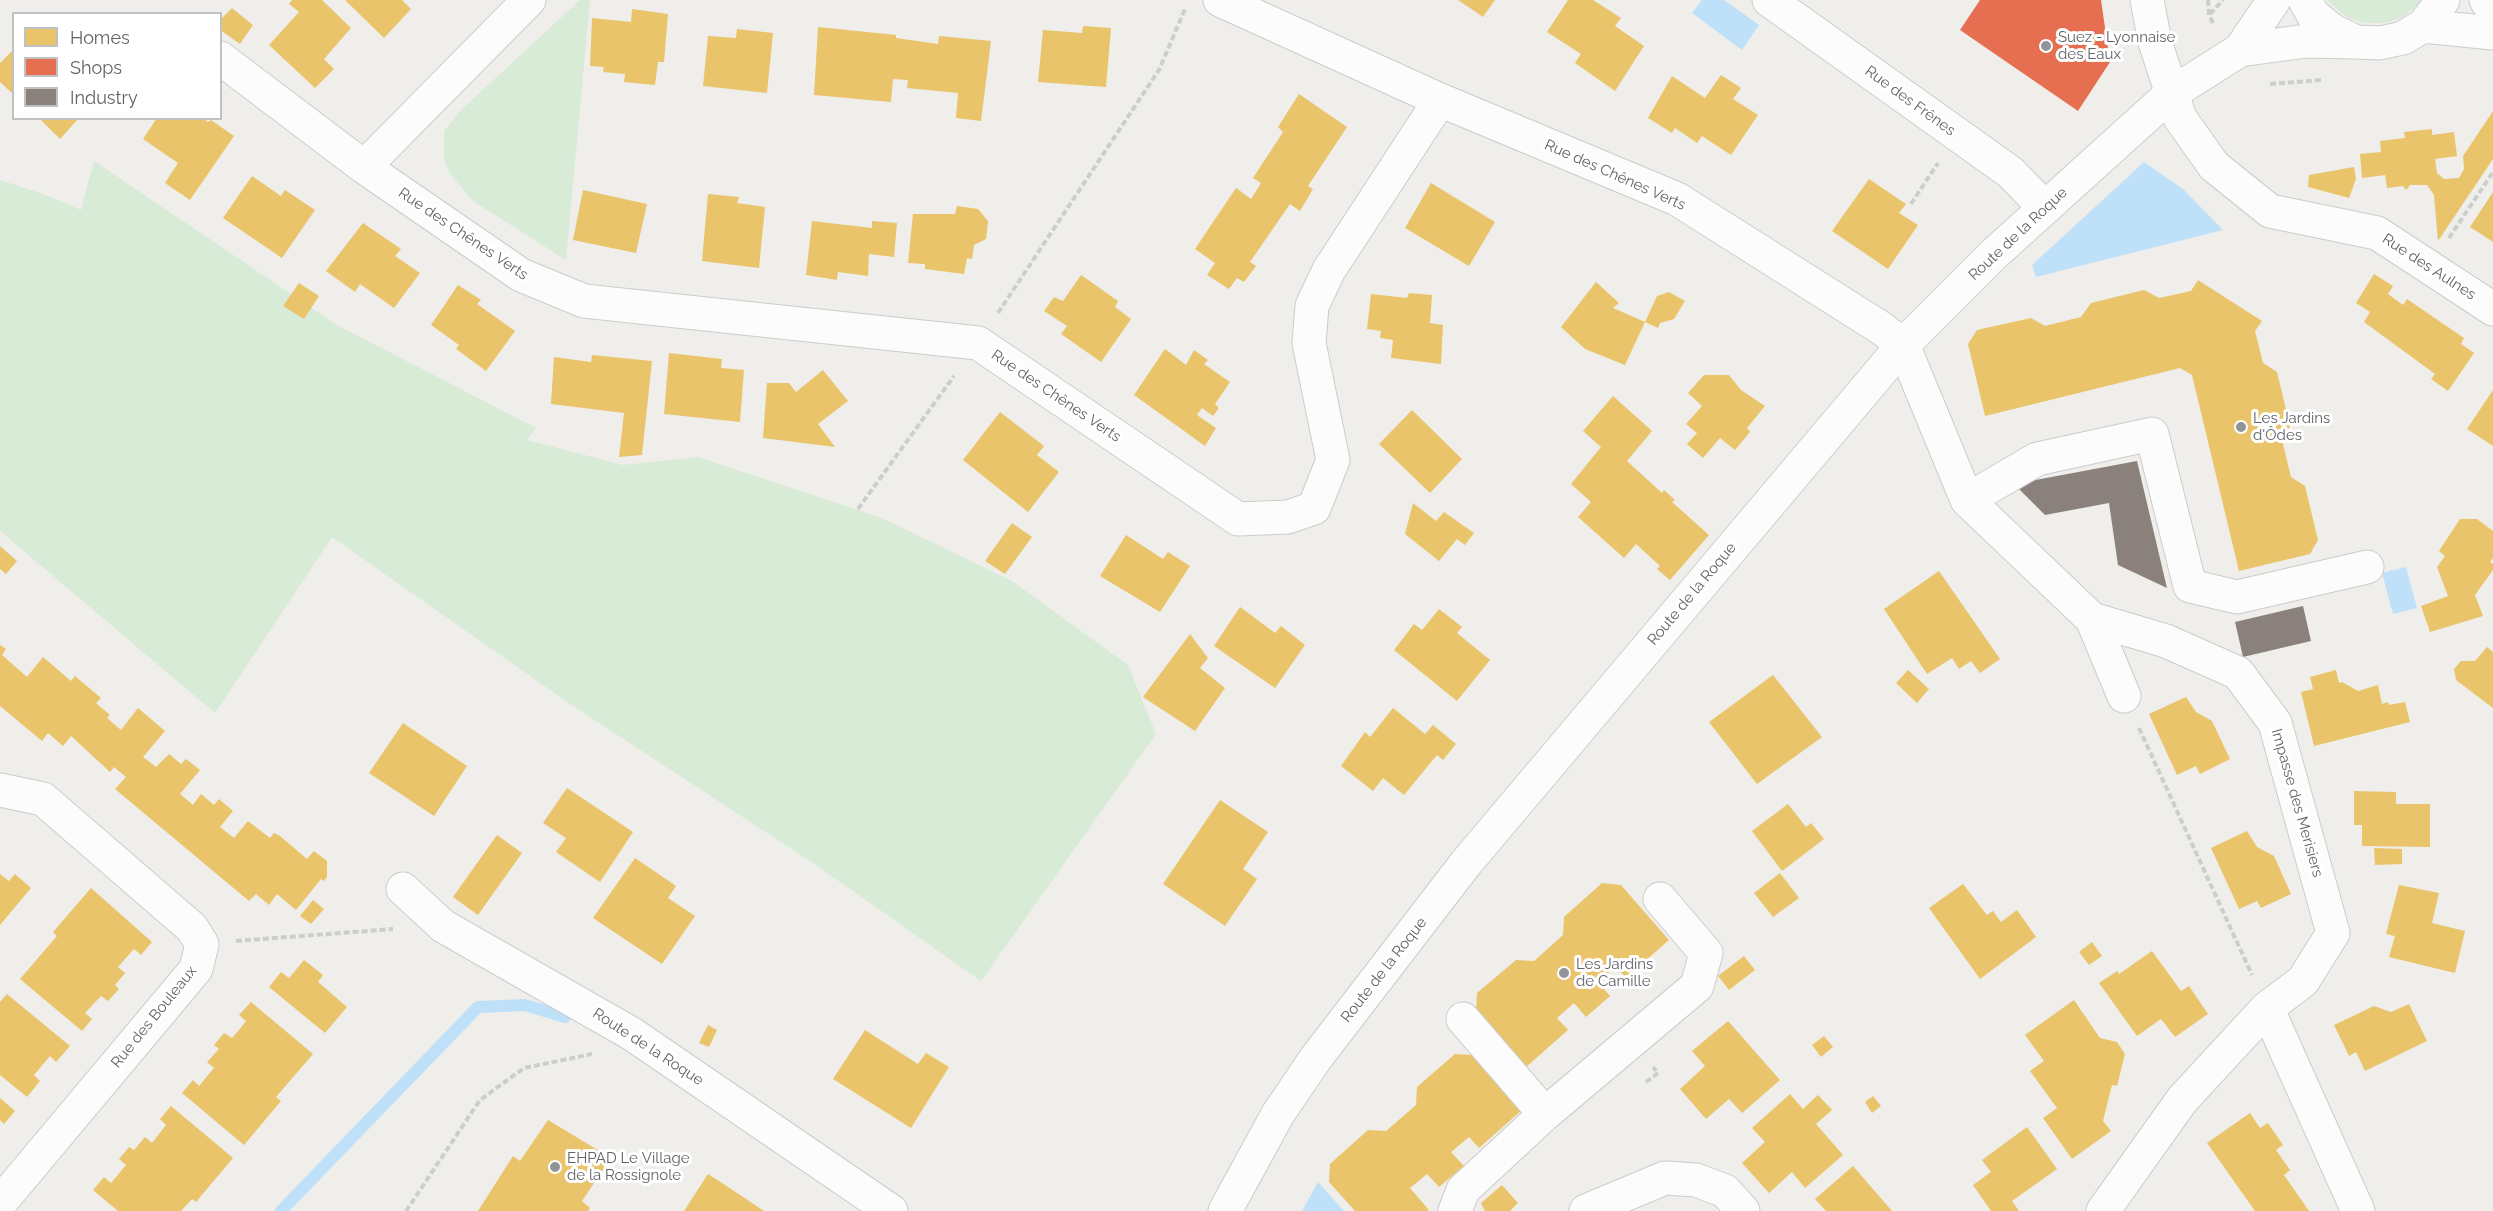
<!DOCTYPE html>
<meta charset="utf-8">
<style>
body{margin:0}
#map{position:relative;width:2493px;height:1211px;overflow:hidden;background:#efeeea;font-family:Raleway,sans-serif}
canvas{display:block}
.legend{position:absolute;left:12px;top:12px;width:210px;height:108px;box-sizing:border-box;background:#fff;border:2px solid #bfc1c3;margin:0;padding:8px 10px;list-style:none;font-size:18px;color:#5f6368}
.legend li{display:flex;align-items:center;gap:12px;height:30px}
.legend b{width:30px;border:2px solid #bfc1c3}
</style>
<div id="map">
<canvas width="2493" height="1211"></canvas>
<ul class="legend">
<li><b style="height:16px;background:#e9c46a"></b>Homes</li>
<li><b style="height:16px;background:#e76f51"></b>Shops</li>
<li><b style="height:16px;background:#8a817c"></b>Industry</li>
</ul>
</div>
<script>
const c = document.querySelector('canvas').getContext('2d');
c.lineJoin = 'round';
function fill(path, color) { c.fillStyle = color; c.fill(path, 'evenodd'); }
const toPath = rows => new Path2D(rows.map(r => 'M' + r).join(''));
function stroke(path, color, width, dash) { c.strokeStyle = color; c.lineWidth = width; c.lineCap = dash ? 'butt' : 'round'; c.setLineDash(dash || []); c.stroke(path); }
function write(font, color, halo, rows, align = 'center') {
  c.font = font + ' Raleway,sans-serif'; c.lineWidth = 6; c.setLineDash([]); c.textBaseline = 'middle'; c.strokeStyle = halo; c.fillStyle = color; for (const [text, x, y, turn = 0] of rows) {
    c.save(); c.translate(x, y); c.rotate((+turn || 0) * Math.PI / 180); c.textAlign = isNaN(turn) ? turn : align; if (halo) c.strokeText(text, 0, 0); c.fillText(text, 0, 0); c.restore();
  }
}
const green = toPath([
 [580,0,590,0,566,260,473,201,450,174,444,160,444,131,461,110],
 [2327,0,2422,0,2403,17,2384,23,2364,23,2346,17],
 [94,161,337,325,536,428,527,440,623,465,698,457,882,518,1012,581,1128,665,1156,734,981,981,816,865,570,704,332,537,215,713,0,531,0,180,46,195,81,210]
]);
const water = toPath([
 [1702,0,1724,0,1759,25,1742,50,1692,13],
 [2144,162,2183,189,2223,230,2036,277,2032,265],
 [2406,567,2417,608,2393,614,2382,573],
 [1318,1182,1344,1211,1302,1211]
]);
const homes = toPath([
 [292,0,322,0,351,28,324,59,334,69,315,88,269,45,299,12,289,4],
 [345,0,402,0,411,9,384,38],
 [1458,0,1495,0,1483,17],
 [1568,0,1593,0,1621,18,1615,26,1644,46,1615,91,1575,63,1581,54,1547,32],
 [232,8,253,25,240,44,220,30,220,20],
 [632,9,668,14,664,62,658,62,655,85,624,82,625,74,603,72,604,67,590,66,592,18,631,22],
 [1083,26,1111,28,1106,87,1038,82,1043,30,1082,33],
 [818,27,896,35,896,38,938,44,939,36,991,41,981,121,956,118,958,93,907,88,908,80,893,79,891,102,814,95],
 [737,29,773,33,767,93,703,86,708,36,736,38],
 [14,49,14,95,0,82,0,63],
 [1721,75,1741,88,1733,99,1758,115,1731,155,1702,136,1697,143,1675,128,1672,133,1648,118,1672,76,1705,98],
 [1299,94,1347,127,1308,186,1313,189,1300,211,1290,204,1250,262,1256,266,1244,282,1237,278,1229,289,1207,275,1215,263,1195,249,1236,188,1251,199,1261,183,1253,178,1283,132,1278,127],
 [2493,111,2493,159,2438,241,2434,195,2427,185,2410,185,2406,190,2403,186,2387,188,2385,175,2362,178,2360,154,2381,152,2380,141,2405,138,2404,132,2432,129,2432,135,2454,132,2457,156,2435,159,2437,173,2444,179,2459,178,2464,169,2463,156],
 [39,118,79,118,60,139],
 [157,118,203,118,208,122,211,120,234,136,190,200,165,183,178,163,143,139],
 [2354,167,2356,179,2349,198,2308,187,2309,175],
 [252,176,281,196,285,190,315,210,282,258,223,218],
 [1869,179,1906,204,1899,213,1918,225,1888,269,1832,231],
 [1431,183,1495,222,1469,266,1405,228],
 [583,190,647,204,636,253,573,240],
 [2493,192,2493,242,2470,227],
 [708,194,739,197,737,203,765,207,759,268,702,261],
 [957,206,978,209,988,221,986,239,974,245,972,259,967,258,964,274,925,269,925,264,908,263,913,214,955,214],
 [812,221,872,228,872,221,897,223,894,257,869,254,868,276,838,272,837,280,806,275],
 [363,223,401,249,395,256,420,273,394,308,360,284,355,292,326,271],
 [2374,274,2393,286,2388,294,2403,305,2407,299,2464,338,2461,344,2474,353,2448,391,2431,379,2435,374,2364,322,2370,312,2356,303],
 [1081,275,1118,301,1115,307,1131,319,1101,362,1061,334,1067,326,1044,311,1054,297,1063,301],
 [2198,280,2262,321,2255,331,2263,363,2277,372,2290,426,2282,440,2291,477,2305,486,2318,540,2310,554,2239,571,2192,375,2180,368,1985,416,1968,344,1977,330,2031,318,2045,326,2081,317,2091,303,2144,290,2159,298,2191,291],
 [1596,282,1619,303,1613,308,1645,322,1625,365,1585,349,1561,327],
 [299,283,319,296,304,319,283,306],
 [458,285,481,300,477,304,515,331,486,371,456,349,459,345,431,325],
 [1669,292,1685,301,1674,319,1660,323,1658,328,1645,322,1657,296],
 [1409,293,1432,295,1430,323,1443,325,1441,364,1391,358,1393,340,1380,338,1381,331,1367,329,1371,294,1407,298],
 [1165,349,1186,365,1194,350,1208,360,1204,364,1230,382,1215,404,1219,408,1213,416,1202,408,1197,415,1216,428,1205,446,1134,395],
 [669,353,722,359,721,368,744,370,740,422,664,414],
 [592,355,652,361,642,455,619,457,624,413,551,404,554,357,591,362],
 [823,370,848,401,818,424,835,447,763,438,767,383,789,383,796,392],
 [1704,375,1729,375,1741,390,1765,406,1747,428,1750,432,1735,450,1720,438,1703,458,1687,444,1697,433,1686,424,1702,406,1688,393],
 [2493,390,2493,446,2467,429],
 [1613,396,1652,431,1627,461,1662,493,1664,490,1675,500,1672,502,1709,535,1670,580,1657,569,1660,566,1636,544,1624,558,1578,517,1591,502,1571,484,1601,447,1583,431],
 [1412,410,1462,459,1430,493,1379,444],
 [1000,412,1044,446,1037,455,1059,472,1028,512,963,460],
 [1413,503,1436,521,1444,512,1474,533,1465,545,1457,539,1439,561,1405,534],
 [2460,519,2477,519,2493,531,2493,558,2490,562,2493,564,2493,570,2475,595,2483,616,2430,632,2421,606,2448,596,2437,567,2445,556,2439,551],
 [1012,523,1032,537,1005,574,985,561],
 [1126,535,1163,559,1168,552,1190,566,1160,612,1100,576],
 [0,546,17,561,6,574,0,569],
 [1939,571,2000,659,1980,673,1971,661,1959,669,1952,658,1927,674,1884,609],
 [1240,607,1275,633,1281,626,1305,645,1275,688,1214,646],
 [1439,609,1462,627,1457,633,1490,660,1457,701,1394,650,1414,624,1422,630],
 [1190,634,1208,658,1200,668,1225,688,1195,731,1143,697],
 [0,645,6,649,2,655,27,677,43,657,71,681,75,676,101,698,96,703,110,715,107,718,121,730,138,708,165,731,143,757,156,767,169,754,181,764,186,759,200,770,180,794,193,805,201,794,214,805,219,799,233,811,220,827,234,838,248,821,270,838,274,833,280,836,307,859,314,851,327,861,327,877,324,881,321,879,296,910,277,894,269,905,256,894,249,901,115,789,126,777,114,767,110,772,71,736,63,746,48,733,42,741,0,706],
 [2487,647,2493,652,2493,708,2456,680,2454,669,2461,661,2475,661],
 [1908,670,1929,689,1917,703,1896,683],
 [2336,670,2339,683,2342,682,2358,691,2378,685,2382,704,2388,702,2389,705,2405,702,2410,722,2314,746,2301,692,2313,689,2310,677],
 [1773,675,1822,737,1757,784,1709,722],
 [2186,697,2196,712,2212,721,2230,759,2200,774,2196,766,2177,775,2149,714],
 [1393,708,1425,734,1433,725,1456,744,1443,760,1437,755,1404,795,1383,778,1373,791,1341,766,1365,732,1370,737],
 [403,723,467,766,434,816,369,773],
 [567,788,633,832,600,882,556,852,566,838,543,823],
 [2354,791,2396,792,2396,804,2430,804,2430,847,2362,846,2362,825,2354,825],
 [1220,800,1268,832,1243,869,1257,879,1225,926,1163,884],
 [1788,804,1806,827,1811,823,1824,839,1782,871,1752,831],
 [2247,831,2257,847,2274,856,2291,894,2261,908,2257,901,2239,909,2211,848],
 [497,835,522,853,478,915,453,897],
 [2374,848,2402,849,2402,864,2375,865],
 [635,858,676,886,668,898,695,916,662,964,593,918],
 [1780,873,1799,898,1773,917,1754,893],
 [0,874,9,881,15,874,31,888,0,925],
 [1602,883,1621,885,1669,940,1626,978,1616,966,1598,982,1610,996,1586,1017,1574,1003,1557,1018,1568,1030,1525,1068,1476,1012,1477,993,1516,960,1534,961,1563,935,1564,917],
 [1963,884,1987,915,1993,911,2001,922,2017,910,2036,937,1980,979,1929,908],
 [2399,885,2439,893,2432,923,2465,931,2455,973,2389,957,2395,936,2386,934],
 [91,888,152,942,141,955,134,949,118,967,125,973,115,985,119,989,108,1001,101,996,85,1013,92,1019,82,1031,20,979,57,936,53,932],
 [313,900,324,909,311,924,300,916],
 [2092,942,2102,956,2089,965,2079,952],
 [2152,951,2181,991,2189,986,2208,1014,2175,1037,2161,1019,2137,1036,2099,983,2117,971,2119,974],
 [1744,956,1755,970,1729,990,1718,976],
 [304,960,323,975,318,982,347,1007,325,1033,269,987,281,972,289,978],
 [7,994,70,1046,56,1062,50,1056,34,1075,40,1081,27,1097,0,1075,0,1002],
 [2074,1000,2100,1038,2117,1042,2125,1054,2117,1086,2112,1085,2103,1121,2111,1131,2072,1159,2043,1118,2057,1108,2030,1071,2044,1061,2025,1035],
 [251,1002,313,1054,276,1097,281,1101,244,1145,182,1093,193,1080,199,1086,214,1068,207,1062,219,1049,214,1045,224,1033,232,1038,239,1030,246,1021,239,1015],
 [2409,1004,2427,1041,2365,1071,2356,1052,2349,1056,2334,1025,2374,1006,2391,1012],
 [1728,1021,1780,1080,1742,1113,1729,1099,1706,1119,1680,1089,1705,1066,1692,1051],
 [708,1025,717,1030,709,1047,699,1043],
 [865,1030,918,1064,926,1053,949,1067,911,1128,833,1079],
 [1824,1036,1833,1047,1821,1057,1812,1045],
 [1455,1054,1473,1055,1522,1110,1479,1148,1469,1137,1451,1152,1464,1166,1439,1187,1427,1174,1410,1188,1429,1210,1427,1211,1355,1211,1329,1182,1330,1164,1368,1130,1386,1131,1416,1105,1417,1087],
 [1790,1094,1803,1109,1818,1095,1832,1110,1816,1124,1843,1155,1805,1188,1792,1172,1769,1193,1742,1163,1765,1142,1752,1128],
 [1873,1096,1881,1106,1872,1113,1865,1102],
 [0,1098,15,1111,4,1124,0,1120],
 [171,1106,233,1158,196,1202,192,1199,181,1211,118,1211,93,1190,104,1177,111,1183,126,1165,119,1159,129,1147,134,1150,145,1137,152,1143,166,1125,160,1119],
 [2250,1113,2260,1128,2268,1123,2283,1145,2276,1150,2290,1170,2284,1175,2309,1211,2255,1211,2207,1143],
 [548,1120,611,1158,582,1201,590,1208,588,1211,478,1211,513,1156,520,1161],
 [2027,1127,2057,1169,2012,1201,2019,1211,1991,1211,1973,1185,1991,1172,1982,1160],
 [1853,1166,1892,1211,1826,1211,1815,1199],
 [708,1174,722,1183,764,1211,684,1211],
 [1502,1185,1518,1203,1510,1211,1485,1211,1481,1203]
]);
const shops = toPath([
 [1980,0,2101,0,2110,62,2078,111,1960,30]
]);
const industry = toPath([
 [2137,461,2167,588,2118,565,2109,503,2045,515,2014,484],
 [2303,606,2311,641,2243,657,2235,622]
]);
const stream = toPath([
 [281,1211,478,1007,525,1005,565,1017]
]);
const path = toPath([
 [2208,0,2209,15,2214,25],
 [2210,14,2223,0],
 [2270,84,2322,80],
 [1911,204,1938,163],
 [2449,238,2493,172],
 [998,313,1159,70,1185,9],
 [858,509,954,376],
 [2139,728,2252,975],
 [236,941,393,929],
 [1646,1082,1658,1073,1653,1067],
 [406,1211,480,1100,524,1068,592,1054]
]);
const minor = toPath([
 [1220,0,1440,100,1677,199,1881,328,1903,345,1967,500,2092,619,2166,641,2238,673,2275,723,2333,933,2303,981,2267,1008,2182,1100,2103,1211],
 [1769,0,2010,172,2045,208],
 [2147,0,2155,42,2180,118,2214,166,2270,211,2377,233,2493,309],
 [2305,0,2313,15,2333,31,2356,42,2380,43,2403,38,2423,26,2443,0],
 [2486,0,2493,11],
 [2423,26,2493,33],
 [2240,50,2274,0],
 [220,58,364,167,521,275,584,301,978,343,1238,519,1288,517,1314,508,1333,460,1309,343,1312,306,1329,270,1440,100],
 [364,167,529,0],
 [1967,500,2037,459,2152,434,2190,586,2237,597,2367,567],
 [2092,619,2124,696],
 [0,790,43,799,192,928,202,944,196,969,0,1203],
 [403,889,443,926,632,1034,891,1211],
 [2267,1008,2358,1211],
 [1463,1019,1545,1114],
 [1225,1211,1278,1114,1316,1058,1466,863,1903,345,1993,255,2172,93,2240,50,2306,41,2356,42],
 [1455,1211,1463,1190,1545,1114,1697,986,1706,953,1660,899],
 [1586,1211,1665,1178,1696,1180,1725,1191,1743,1211]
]);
const markers = [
 [2046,46,6,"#919496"],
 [2241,427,6,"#919496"],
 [1564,973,6,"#919496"],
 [555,1167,6,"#919496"]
];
const poiNames = [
 ["Suez - Lyonnaise",2058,37],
 ["des Eaux",2058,54],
 ["Les Jardins",2253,418],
 ["d'Ôdes",2253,435],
 ["Les Jardins",1576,964],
 ["de Camille",1576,981],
 ["EHPAD Le Village",567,1158],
 ["de la Rossignole",567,1175]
];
const streetNames = [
 ["Rue des Frênes",1910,101,36],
 ["Rue des Chênes Verts",1615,175,24],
 ["Rue des Chênes Verts",463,234,34],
 ["Route de la Roque",2018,234,-43],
 ["Rue des Aulnes",2429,267,33],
 ["Rue des Chênes Verts",1056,396,34],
 ["Route de la Roque",1692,594,-50],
 ["Impasse des Merisiers",2297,803,74],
 ["Route de la Roque",1384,970,-52],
 ["Rue des Bouleaux",154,1017,-51],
 ["Route de la Roque",648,1047,33]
];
fill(green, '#d8ebd6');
fill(water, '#bfe0f9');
fill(homes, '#e9c46a');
fill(shops, '#e76f51');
fill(industry, '#8a817c');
stroke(stream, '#bfe0f9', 12);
stroke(minor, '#cbcccc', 35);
stroke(path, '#cacfcc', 4, [6, 3]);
stroke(minor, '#fdfcfc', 33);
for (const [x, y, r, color] of markers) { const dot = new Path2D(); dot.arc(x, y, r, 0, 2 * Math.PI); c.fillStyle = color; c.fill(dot); stroke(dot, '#fff', 2); }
write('15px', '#5f6368', '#fff', poiNames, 'left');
write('15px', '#5f6368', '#fff', streetNames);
</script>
